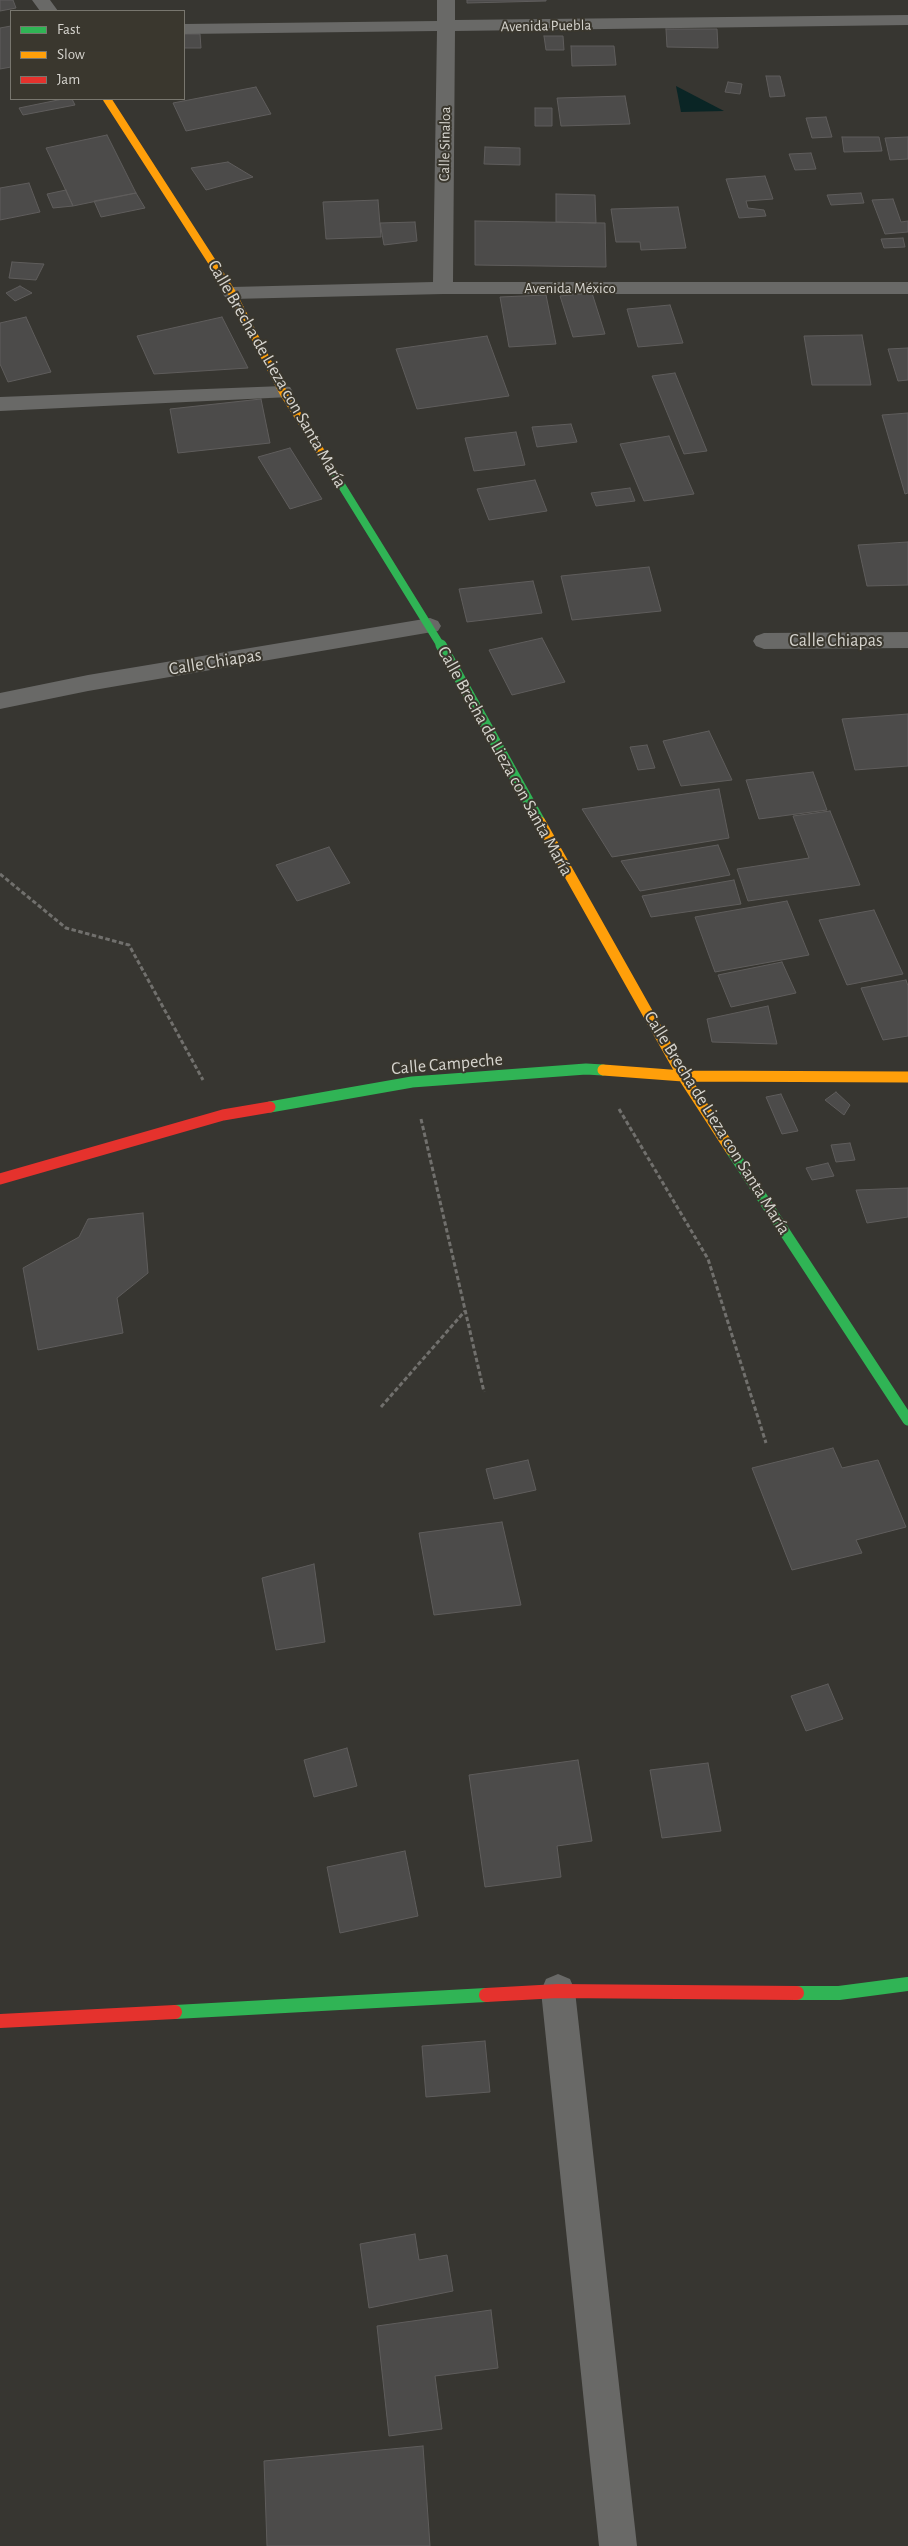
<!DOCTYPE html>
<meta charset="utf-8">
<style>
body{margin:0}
#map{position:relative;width:908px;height:2546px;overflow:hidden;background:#373631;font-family:"Alegreya Sans",sans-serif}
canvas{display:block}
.legend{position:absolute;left:10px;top:10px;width:175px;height:90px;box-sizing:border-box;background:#3a372e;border:1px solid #78766e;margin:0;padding:6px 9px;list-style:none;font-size:15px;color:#d6d4ce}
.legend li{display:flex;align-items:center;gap:10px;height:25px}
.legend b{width:25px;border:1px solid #78766e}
</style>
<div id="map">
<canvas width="908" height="2546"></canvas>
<ul class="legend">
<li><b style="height:6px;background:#30b455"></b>Fast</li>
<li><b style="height:6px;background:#ff9f0a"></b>Slow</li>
<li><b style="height:6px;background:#e5322d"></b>Jam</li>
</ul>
</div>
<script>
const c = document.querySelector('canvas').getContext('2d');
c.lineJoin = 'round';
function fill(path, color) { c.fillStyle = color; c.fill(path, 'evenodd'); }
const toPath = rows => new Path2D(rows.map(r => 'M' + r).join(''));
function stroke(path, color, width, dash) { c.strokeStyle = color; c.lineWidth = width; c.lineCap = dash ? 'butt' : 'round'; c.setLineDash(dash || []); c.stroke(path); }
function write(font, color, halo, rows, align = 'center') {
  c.font = font + ' "Alegreya Sans",sans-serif'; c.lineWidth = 4; c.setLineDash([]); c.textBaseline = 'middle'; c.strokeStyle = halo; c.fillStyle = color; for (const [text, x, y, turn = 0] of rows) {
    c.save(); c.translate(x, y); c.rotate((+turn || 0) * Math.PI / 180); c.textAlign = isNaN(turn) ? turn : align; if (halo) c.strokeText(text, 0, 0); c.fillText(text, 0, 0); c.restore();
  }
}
const water = toPath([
 [676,86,724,111,681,112]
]);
const building = toPath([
 [0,0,13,0,16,8,0,11,0,0],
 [467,0,546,0,546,1,467,3,467,0],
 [11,26,11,67,0,69,0,28,11,26],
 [666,29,717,29,718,48,667,47,666,29],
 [184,34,200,34,201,48,184,48,184,34],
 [544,36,563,36,564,50,546,50,544,36],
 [571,46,614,46,616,65,572,66,571,46],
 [766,76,780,76,785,96,770,97,766,76],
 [728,82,742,84,740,94,725,92,728,82],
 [256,87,271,114,186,131,173,103,256,87],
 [625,96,630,124,561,126,557,98,625,96],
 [63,99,72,99,75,105,23,115,19,108,63,99],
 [535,108,552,108,552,126,535,126,535,108],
 [826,117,832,137,812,138,806,118,826,117],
 [107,135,136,193,73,206,46,148,107,135],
 [842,137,879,137,882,151,844,152,842,137],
 [908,137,908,159,890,160,885,138,908,137],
 [485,147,520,148,520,165,484,164,485,147],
 [811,153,816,169,795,170,789,154,811,153],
 [228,162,253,177,206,190,191,168,228,162],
 [765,176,773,199,746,201,748,208,764,210,766,216,739,218,726,179,765,176],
 [29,183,40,212,0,220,0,188,29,183],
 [66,190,73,206,53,208,47,194,66,190],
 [136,193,145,208,101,217,94,201,136,193],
 [861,193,864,203,831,205,827,195,861,193],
 [556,194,595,195,596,223,556,222,556,194],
 [893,199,901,222,908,221,908,232,885,234,872,200,893,199],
 [378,200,381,237,326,239,323,202,378,200],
 [678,207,686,248,641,250,640,242,616,242,611,209,678,207],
 [475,221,605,223,606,267,475,265,475,221],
 [415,222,417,241,384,245,380,223,415,222],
 [903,238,905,247,884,248,881,239,903,238],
 [12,262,44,264,36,280,9,278,12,262],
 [20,286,32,293,15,301,6,293,20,286],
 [592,293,605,334,573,337,560,296,592,293],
 [546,295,556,344,509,347,500,297,546,295],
 [670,305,683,343,638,347,627,309,670,305],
 [26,317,51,372,8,382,0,364,0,323,26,317],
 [222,317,248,368,154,374,137,336,222,317],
 [862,335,871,385,812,385,804,336,862,335],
 [487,336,509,396,417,409,396,349,487,336],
 [908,348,908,380,898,381,888,349,908,348],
 [675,373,707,451,684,454,652,376,675,373],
 [261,399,270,443,178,453,170,409,261,399],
 [908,413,908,493,905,494,882,415,908,413],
 [571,424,577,442,537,447,532,427,571,424],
 [516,432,525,465,474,471,465,438,516,432],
 [669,436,694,494,644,501,620,444,669,436],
 [290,448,322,499,290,509,258,457,290,448],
 [535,480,547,511,489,520,477,489,535,480],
 [630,488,635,501,596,506,591,493,630,488],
 [908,542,908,585,867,586,858,545,908,542],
 [649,567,661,611,572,620,561,576,649,567],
 [533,581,542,613,467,622,459,589,533,581],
 [542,638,565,682,512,695,489,650,542,638],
 [908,714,908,766,855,770,842,719,908,714],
 [709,731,732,780,681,786,663,741,709,731],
 [647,745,655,768,638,770,630,747,647,745],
 [813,772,827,810,759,819,746,780,813,772],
 [719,789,729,838,612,857,582,809,719,789],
 [830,811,860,885,748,901,737,869,809,858,793,816,830,811],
 [718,845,730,875,640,891,621,861,718,845],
 [329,847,350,883,297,901,276,865,329,847],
 [734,880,741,904,651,917,642,896,734,880],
 [787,901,809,955,715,972,695,917,787,901],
 [874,910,903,974,847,985,819,920,874,910],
 [782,962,796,993,731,1007,718,975,782,962],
 [906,980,908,986,908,1036,883,1040,861,988,906,980],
 [768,1006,777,1044,712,1042,707,1019,768,1006],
 [836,1092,850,1105,844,1115,825,1100,836,1092],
 [781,1094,798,1131,782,1134,766,1097,781,1094],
 [850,1143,855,1160,836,1162,831,1145,850,1143],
 [828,1163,834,1176,812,1180,806,1168,828,1163],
 [908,1188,908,1217,867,1223,856,1190,908,1188],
 [143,1213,148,1273,117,1298,123,1333,38,1350,23,1268,79,1237,88,1219,143,1213],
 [833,1448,842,1468,878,1460,906,1527,856,1540,862,1553,792,1570,752,1468,833,1448],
 [528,1460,536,1490,494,1499,486,1469,528,1460],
 [502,1522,521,1605,434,1615,419,1533,502,1522],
 [314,1564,325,1642,276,1650,262,1578,314,1564],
 [828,1684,843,1719,806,1731,791,1696,828,1684],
 [347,1748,357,1786,314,1797,304,1760,347,1748],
 [578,1760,592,1841,557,1846,561,1877,485,1887,469,1775,578,1760],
 [708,1763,721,1831,662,1838,650,1770,708,1763],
 [405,1851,418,1916,340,1933,327,1867,405,1851],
 [485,2041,490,2092,426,2097,422,2046,485,2041],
 [415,2234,419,2260,447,2255,453,2291,369,2308,360,2244,415,2234],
 [491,2310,498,2368,435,2376,442,2429,389,2436,377,2326,491,2310],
 [423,2446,430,2546,267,2546,264,2461,423,2446]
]);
const path = toPath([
 [0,874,66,928,129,945,203,1080],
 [619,1109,708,1259,766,1443],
 [421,1119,484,1392],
 [381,1407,465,1311]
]);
const street = toPath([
 [32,0,50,0,58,11,40,11,32,0],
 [437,0,455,0,455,20,908,15,908,25,455,31,453,282,908,282,908,294,443,294,232,299,225,297,222,293,225,289,232,287,433,282,437,31,184,34,184,24,437,21,437,0],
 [283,386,290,387,293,392,290,397,0,411,0,397,283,386],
 [430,618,438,621,441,626,438,631,88,691,0,709,0,693,88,675,430,618],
 [908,632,908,648,764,649,756,646,753,641,756,636,764,633,908,632],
 [558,1974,570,1979,575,1991,637,2546,599,2546,541,1991,546,1979,558,1974]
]);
const fastFar2 = toPath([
 [324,457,441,646]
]);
const fastFar1 = toPath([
 [441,645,540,822],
 [270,1107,412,1082,586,1069,603,1070],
 [731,1150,908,1420]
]);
const fast = toPath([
 [797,1993,839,1993,908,1984],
 [175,2012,486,1995]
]);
const slowFar1 = toPath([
 [107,99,232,293,283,392,324,457]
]);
const slow = toPath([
 [540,822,683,1076,731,1150],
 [603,1070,683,1076,908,1077]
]);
const jamFar1 = toPath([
 [0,1179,223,1115,270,1107]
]);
const jam = toPath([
 [486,1995,558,1991,797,1993],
 [0,2021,175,2012]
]);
const farStreetnames = [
 ["Avenida Puebla",546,26,-1],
 ["Calle Sinaloa",445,144,-89],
 ["Avenida México",570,288]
];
const streetNames = [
 ["Calle Brecha de Lieza con Santa María",277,374,60],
 ["Calle Chiapas",836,641],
 ["Calle Chiapas",215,662,-9],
 ["Calle Brecha de Lieza con Santa María",505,761,61],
 ["Calle Campeche",447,1064,-5],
 ["Calle Brecha de Lieza con Santa María",717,1123,58]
];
fill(water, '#0a2525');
fill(building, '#4c4b4a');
stroke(building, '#5f5d5c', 1);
stroke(path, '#71706d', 3, [4.5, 2.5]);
fill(street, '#696967');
stroke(fastFar2, '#30b455', 8);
stroke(fastFar1, '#30b455', 11);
stroke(fast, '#30b455', 14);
stroke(slowFar1, '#ff9f0a', 8);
stroke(slow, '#ff9f0a', 11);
stroke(jamFar1, '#e5322d', 11);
stroke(jam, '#e5322d', 14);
write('15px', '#d6d4ce', '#3a372e', farStreetnames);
write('18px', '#d6d4ce', '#3a372e', streetNames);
</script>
